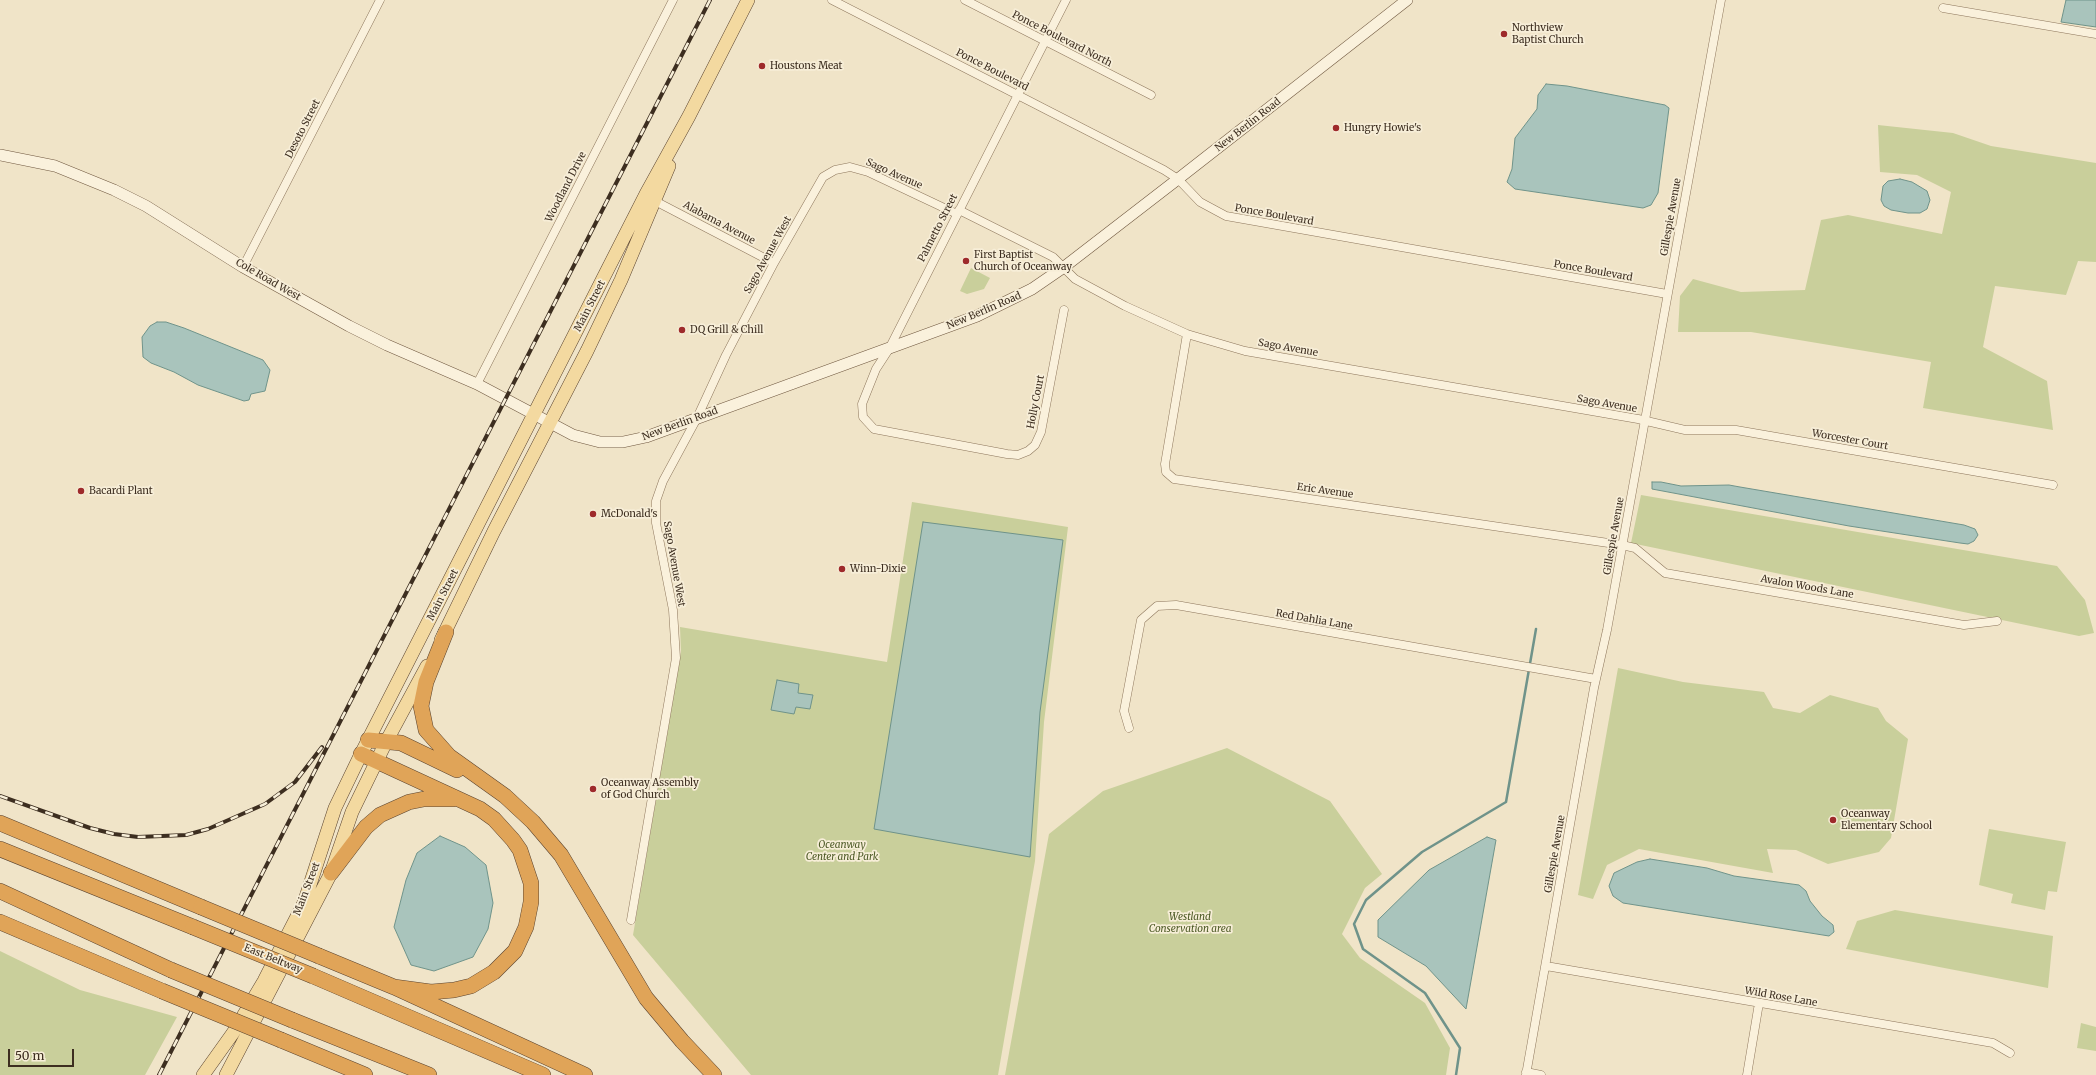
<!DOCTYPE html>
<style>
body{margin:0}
#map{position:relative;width:2096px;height:1075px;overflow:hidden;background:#f0e4c8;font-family:Merriweather,serif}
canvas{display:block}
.scale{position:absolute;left:8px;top:1049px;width:66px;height:18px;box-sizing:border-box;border:2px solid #3d2e20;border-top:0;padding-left:5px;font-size:12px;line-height:14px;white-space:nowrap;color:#3d2e20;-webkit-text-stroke:3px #f7eed8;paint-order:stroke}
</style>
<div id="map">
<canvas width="2096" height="1075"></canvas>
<div class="scale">50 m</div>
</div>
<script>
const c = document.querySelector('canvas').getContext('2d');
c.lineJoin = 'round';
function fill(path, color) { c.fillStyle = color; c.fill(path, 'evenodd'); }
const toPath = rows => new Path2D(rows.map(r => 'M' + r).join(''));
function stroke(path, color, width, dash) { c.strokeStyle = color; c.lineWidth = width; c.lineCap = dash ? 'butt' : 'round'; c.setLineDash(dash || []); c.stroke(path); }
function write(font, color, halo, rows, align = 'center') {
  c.font = font + ' Merriweather,serif'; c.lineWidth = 3.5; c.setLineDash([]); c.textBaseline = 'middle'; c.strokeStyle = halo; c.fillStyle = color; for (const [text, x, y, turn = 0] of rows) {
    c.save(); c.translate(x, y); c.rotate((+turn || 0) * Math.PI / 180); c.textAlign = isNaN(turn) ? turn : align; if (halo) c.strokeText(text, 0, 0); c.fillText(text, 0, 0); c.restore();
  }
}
const green = toPath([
 [1878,125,1953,133,1991,146,2096,163,2096,262,2078,261,2066,295,1995,286,1983,347,2047,381,2053,430,1923,408,1931,362,1751,332,1678,332,1680,296,1693,279,1741,292,1805,290,1821,220,1848,215,1942,234,1951,192,1917,175,1880,172],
 [971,268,990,278,984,289,967,294,960,291],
 [1641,495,2057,566,2085,600,2094,633,2079,636,1631,543],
 [912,502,1068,527,1044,722,1035,861,998,1075,751,1075,633,935,681,652,680,627,887,662],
 [1618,668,1683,682,1764,692,1773,708,1800,713,1830,695,1878,708,1886,721,1908,739,1891,838,1879,852,1828,864,1796,850,1767,849,1773,873,1639,849,1607,865,1593,899,1578,895],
 [1227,748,1330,801,1382,874,1365,888,1342,934,1360,958,1425,1003,1450,1048,1446,1075,1005,1075,1049,834,1103,791],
 [1989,829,2066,842,2057,892,2048,891,2045,910,2011,903,2013,894,1979,885],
 [1895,910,2053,936,2048,988,1846,949,1857,921],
 [0,951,80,990,177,1017,145,1075,0,1075],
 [2081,1023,2096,1027,2096,1051,2077,1048]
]);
const water = toPath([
 [2066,0,2096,0,2096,27,2061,22,2066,0],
 [1546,84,1567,86,1665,105,1669,108,1658,193,1651,205,1643,208,1515,189,1507,182,1512,169,1515,138,1537,109,1538,95,1546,84],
 [1900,179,1912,182,1927,191,1930,200,1927,209,1920,213,1908,213,1891,210,1884,206,1881,200,1883,186,1888,181,1900,179],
 [157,322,166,322,184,328,263,360,270,370,265,391,251,394,249,400,244,401,198,385,174,372,151,363,143,357,142,337,150,326,157,322],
 [1652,482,1661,482,1681,486,1729,485,1740,487,1964,525,1975,529,1978,535,1974,541,1968,544,1960,543,1849,526,1652,489,1652,482],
 [923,522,1063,540,1040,712,1030,857,874,829,923,522],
 [777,680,799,684,798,693,813,695,810,709,796,707,794,714,771,710,777,680],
 [440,836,465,847,486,865,493,903,488,929,473,957,434,971,411,965,394,927,406,880,417,853,440,836],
 [1487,837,1496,840,1466,1009,1426,966,1378,937,1378,920,1429,870,1487,837],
 [1650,859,1707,868,1734,876,1799,885,1806,891,1810,901,1822,916,1833,925,1834,932,1829,936,1623,903,1613,896,1609,886,1614,873,1637,862,1650,859]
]);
const stream = toPath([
 [1456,1075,1460,1048,1425,993,1363,949,1354,924,1366,900,1422,852,1506,802,1536,629]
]);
const street = toPath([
 [832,0,1164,170,1178,179,1200,202,1226,216,1667,294],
 [965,0,1151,95],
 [1943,8,2096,34],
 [655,201,774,263],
 [959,210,1053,257,1075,279,1125,306,1187,334,1245,351,1638,419,1685,430,1736,430,2053,485],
 [243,267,380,0],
 [1064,310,1041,432,1035,445,1028,451,1018,455,1007,454,874,429,863,417,862,404,876,369,889,349,1066,0],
 [1187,334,1165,464,1166,472,1174,479,1622,545,1635,548,1665,573,1964,625,1997,621],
 [477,384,673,0],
 [1129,728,1124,711,1141,620,1157,606,1176,605,1596,679],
 [631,920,676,658,673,610,656,523,656,501,663,481,697,418,726,355,774,263,823,177,835,170,850,167,868,172,957,214],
 [1546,966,1993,1043,2010,1053],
 [1526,1072,1541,1075],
 [1526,1075,1594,688,1607,630,1721,0],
 [1747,1075,1759,1003]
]);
const secondary = toPath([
 [0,155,55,166,114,190,146,206,243,267,349,326,387,345,477,384,573,435,600,442,623,442,646,437,977,316,1032,289,1064,267,1178,179,1407,0]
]);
const primary = toPath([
 [441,640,494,531,587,351,621,280,669,166],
 [203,1075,233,1033,264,981,304,903,335,808,361,754,646,194,689,116,748,0],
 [226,1075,331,873,352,812,386,742,427,666]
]);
const highway = toPath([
 [446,632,426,682,421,706,426,730,449,756,505,796,533,822,561,855,646,998,682,1041,714,1075],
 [368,740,401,743,457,770],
 [361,754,480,809,494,819,513,840,520,850,531,883,531,902,526,927,515,951,494,972,471,986,454,990,431,992,394,987],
 [0,823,201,907],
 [0,849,193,927],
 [331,873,366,827,380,815,409,802,424,799,454,799],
 [0,891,171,970],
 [0,922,162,991],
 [319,956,394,987,585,1075],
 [313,976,543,1075],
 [292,1020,429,1075],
 [281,1040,365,1075]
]);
const rail = toPath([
 [0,796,90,828,114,834,138,837,186,835,208,829,265,804,295,782,322,747],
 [159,1075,710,0]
]);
const highwayBridge = toPath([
 [201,907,319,956],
 [193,927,313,976],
 [171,970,292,1020],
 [162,991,281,1040]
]);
const markers = [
 [1504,34,4,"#9e2a2b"],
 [762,66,4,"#9e2a2b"],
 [1336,128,4,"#9e2a2b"],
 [966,261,4,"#9e2a2b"],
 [682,330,4,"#9e2a2b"],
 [81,491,4,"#9e2a2b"],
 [593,514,4,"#9e2a2b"],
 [842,569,4,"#9e2a2b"],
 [593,789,4,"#9e2a2b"],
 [1833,820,4,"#9e2a2b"]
];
const poiNames = [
 ["Northview",1512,28],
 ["Baptist Church",1512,40],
 ["Houstons Meat",770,66],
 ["Hungry Howie's",1344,128],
 ["First Baptist",974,255],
 ["Church of Oceanway",974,267],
 ["DQ Grill & Chill",690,330],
 ["Bacardi Plant",89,491],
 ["McDonald's",601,514],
 ["Winn-Dixie",850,569],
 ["Oceanway Assembly",601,783],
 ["of God Church",601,795],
 ["Oceanway",1841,814],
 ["Elementary School",1841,826]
];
const streetNames = [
 ["Ponce Boulevard North",1062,39,27],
 ["Ponce Boulevard",992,70,27],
 ["New Berlin Road",1248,125,-38],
 ["Desoto Street",303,129,-63],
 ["Sago Avenue",894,174,24],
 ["Woodland Drive",566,187,-63],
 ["Ponce Boulevard",1274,215,10],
 ["Gillespie Avenue",1671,217,-80],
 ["Alabama Avenue",719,223,28],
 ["Palmetto Street",938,228,-63],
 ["Sago Avenue West",768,255,-61],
 ["Ponce Boulevard",1593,271,10],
 ["Cole Road West",268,280,30],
 ["Main Street",590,306,-63],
 ["New Berlin Road",984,311,-23],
 ["Sago Avenue",1288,348,10],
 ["Holly Court",1036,402,-79],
 ["Sago Avenue",1607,404,10],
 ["New Berlin Road",680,424,-20],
 ["Worcester Court",1850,440,10],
 ["Eric Avenue",1325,491,8],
 ["Gillespie Avenue",1614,536,-80],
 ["Sago Avenue West",674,564,80],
 ["Avalon Woods Lane",1807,587,10],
 ["Main Street",443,595,-63],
 ["Red Dahlia Lane",1314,620,10],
 ["Gillespie Avenue",1555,854,-80],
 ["Main Street",307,889,-69],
 ["East Beltway",273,959,22],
 ["Wild Rose Lane",1781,997,10]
];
const parkNames = [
 ["Oceanway",842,845],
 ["Center and Park",842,857],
 ["Westland",1190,917],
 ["Conservation area",1190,929]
];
fill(green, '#c9cf9b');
fill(water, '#a9c4bc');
stroke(water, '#6f938a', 1);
stroke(stream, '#6f938a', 2.5);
stroke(street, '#8d765c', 9);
stroke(secondary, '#6f573f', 12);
stroke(primary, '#5b4430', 14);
stroke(highway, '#5b4430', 16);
stroke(street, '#faf1dc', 8);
stroke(secondary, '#faf1dc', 11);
stroke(primary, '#f3d9a0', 13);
stroke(highway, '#e0a458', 15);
stroke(rail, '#3d2e20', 4);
stroke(rail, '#f7eed8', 2.5, [8]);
stroke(highwayBridge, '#5b4430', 16, []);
stroke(highwayBridge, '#e0a458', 15);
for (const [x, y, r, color] of markers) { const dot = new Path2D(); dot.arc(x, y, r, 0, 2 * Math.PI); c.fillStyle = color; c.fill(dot); stroke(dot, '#f7eed8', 1.5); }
write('10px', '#3d2e20', '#f7eed8', poiNames, 'left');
write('10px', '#3d2e20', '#f7eed8', streetNames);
write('italic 10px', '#4d5a26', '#f7eed8', parkNames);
</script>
